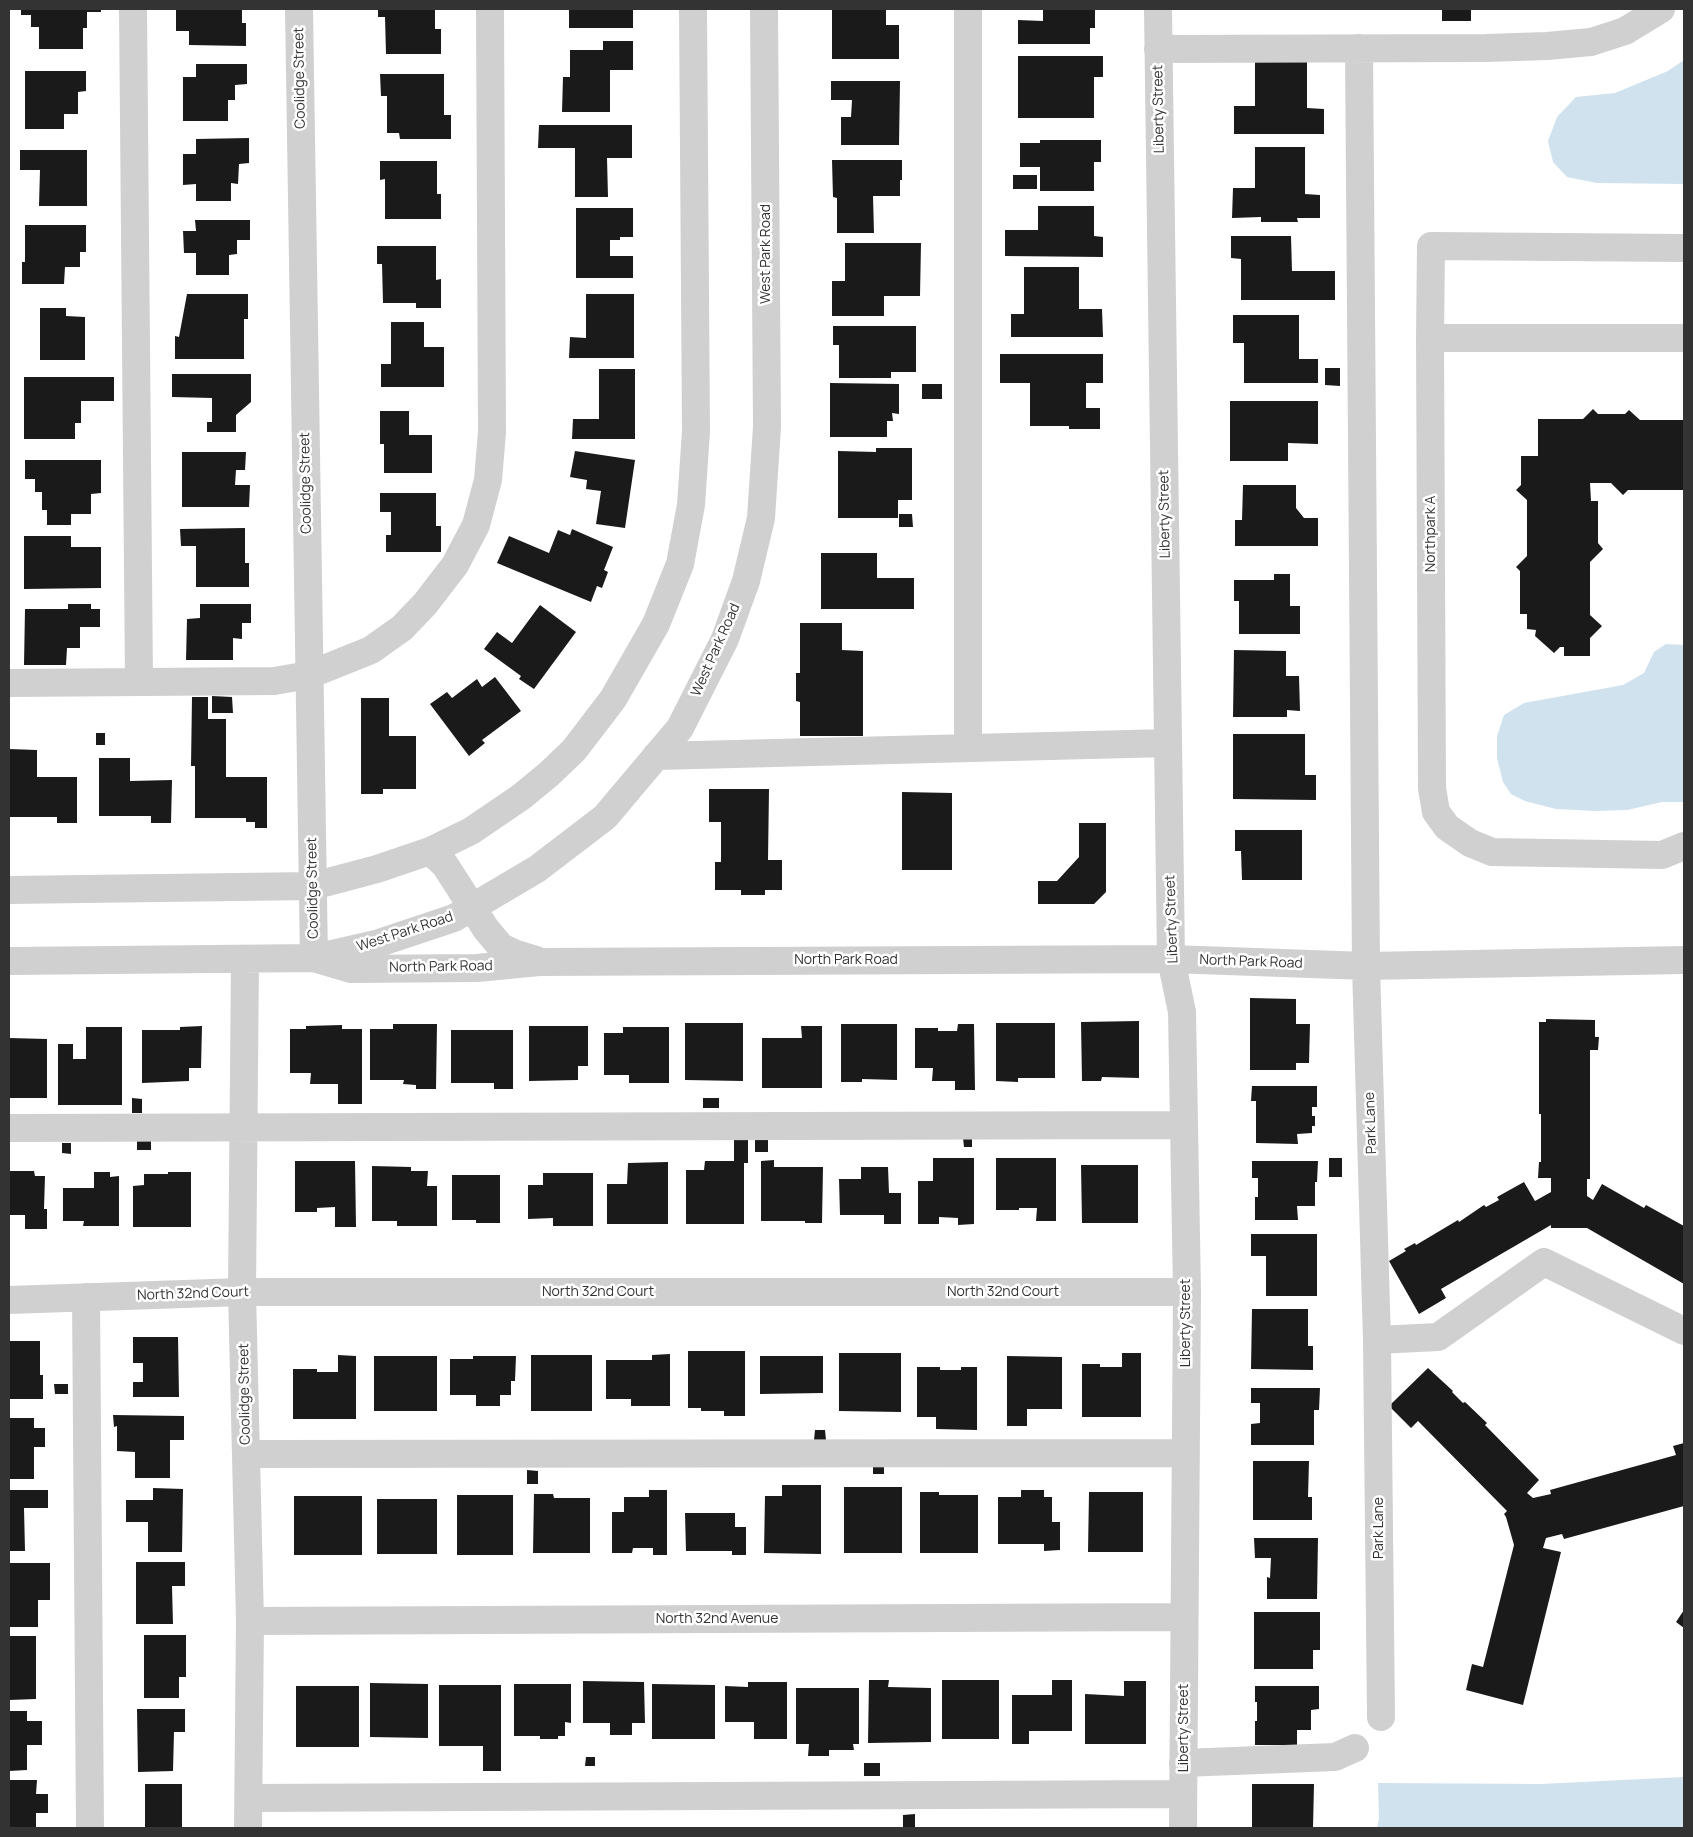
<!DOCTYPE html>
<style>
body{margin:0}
#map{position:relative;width:1693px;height:1837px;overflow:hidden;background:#fff;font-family:Manrope,sans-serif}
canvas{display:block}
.frame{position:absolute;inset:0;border:10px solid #333;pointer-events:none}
</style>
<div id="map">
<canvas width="1693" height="1837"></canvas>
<div class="frame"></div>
</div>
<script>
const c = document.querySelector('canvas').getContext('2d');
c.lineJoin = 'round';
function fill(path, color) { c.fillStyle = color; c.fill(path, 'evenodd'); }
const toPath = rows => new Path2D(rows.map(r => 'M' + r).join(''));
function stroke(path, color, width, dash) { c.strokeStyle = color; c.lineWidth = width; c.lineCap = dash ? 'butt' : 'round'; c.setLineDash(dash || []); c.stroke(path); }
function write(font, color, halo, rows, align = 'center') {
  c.font = font + ' Manrope,sans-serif'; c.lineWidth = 5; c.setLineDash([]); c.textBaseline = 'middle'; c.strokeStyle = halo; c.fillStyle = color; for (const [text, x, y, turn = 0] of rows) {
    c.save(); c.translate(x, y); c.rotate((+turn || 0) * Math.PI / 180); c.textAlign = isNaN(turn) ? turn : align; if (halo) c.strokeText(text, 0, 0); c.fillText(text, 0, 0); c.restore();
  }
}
const water = toPath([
 [1684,60,1684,184,1597,183,1567,177,1553,162,1548,141,1557,117,1576,97,1615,93,1668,71],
 [1666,644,1684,645,1684,802,1662,802,1627,810,1596,811,1556,809,1525,801,1511,794,1503,782,1497,758,1497,736,1504,715,1524,703,1623,685,1644,673,1654,652],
 [1684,1777,1684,1828,1377,1828,1379,1819,1378,1783,1541,1784]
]);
const building = toPath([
 [21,9,101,9,101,12,87,12,87,28,83,28,83,49,39,49,39,27,31,27,31,15,21,15],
 [176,9,242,9,242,23,246,23,246,46,189,45,189,31,176,31],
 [378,9,435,9,435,29,441,29,441,54,386,54,385,17,378,17],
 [569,9,633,9,633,28,569,28],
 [832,9,886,9,886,25,899,25,899,59,832,59],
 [1043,9,1095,9,1095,28,1090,28,1090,44,1018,44,1018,20,1043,21],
 [1442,9,1471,9,1471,21,1442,21],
 [603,41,633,41,633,70,610,70,610,112,562,112,563,77,570,77,570,50,603,50],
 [1018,56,1103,56,1103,77,1094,77,1094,118,1018,118],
 [1255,62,1307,62,1307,108,1324,109,1324,134,1234,134,1234,106,1255,106],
 [196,64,247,64,247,84,235,85,235,100,228,100,228,121,183,121,183,77,196,77],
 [25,71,86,71,86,91,78,92,78,114,64,114,64,129,25,129],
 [380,74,444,74,444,115,451,115,451,139,400,139,399,133,387,133,387,96,381,96],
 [831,81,900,81,899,145,841,145,841,117,851,117,852,100,831,100],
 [539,125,632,125,632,158,607,158,608,197,575,197,575,148,538,148],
 [249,138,249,163,239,164,238,184,231,183,231,201,196,201,196,184,183,185,183,154,196,154,196,139],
 [1040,140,1101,140,1101,162,1094,162,1094,191,1040,191,1040,167,1020,167,1020,143,1040,143],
 [1255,147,1305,147,1305,194,1320,195,1320,218,1297,218,1298,222,1261,222,1261,217,1232,218,1233,188,1255,188],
 [20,150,87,150,87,206,39,206,40,170,20,170],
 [832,160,902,160,902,180,900,180,900,196,873,196,874,233,837,233,837,198,833,197],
 [380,161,437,161,437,194,441,194,441,219,385,219,385,179,380,180],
 [1013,175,1037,175,1037,189,1013,189],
 [1038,206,1094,206,1094,236,1103,237,1103,257,1005,256,1005,230,1038,230],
 [576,208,633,208,633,237,620,237,620,240,610,240,610,256,633,256,633,278,576,278],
 [195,220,250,220,250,240,237,240,237,254,229,255,229,275,196,275,196,253,184,253,183,231,196,231],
 [25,225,86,225,86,252,80,252,80,267,65,267,64,284,22,284,22,262,25,262],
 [1231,236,1291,236,1292,271,1335,271,1335,300,1241,300,1241,259,1231,258],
 [845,243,921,243,920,296,884,296,884,316,832,316,832,281,845,281],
 [377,246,436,246,436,280,441,279,441,308,416,308,416,303,383,303,382,264,377,264],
 [1024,267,1079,267,1079,309,1102,309,1103,337,1011,337,1011,314,1024,314],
 [187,294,248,294,248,319,244,319,244,359,175,359,175,336,179,337],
 [586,294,634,294,634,358,569,358,570,337,586,338],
 [40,308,66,308,66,316,85,317,85,360,40,360],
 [1233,315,1299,315,1299,359,1318,359,1318,383,1244,383,1244,343,1233,343],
 [391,322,424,322,424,347,444,347,444,387,381,387,381,364,391,364],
 [833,326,916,326,916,372,891,372,891,378,839,378,839,345,833,345],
 [1000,354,1103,354,1103,383,1086,383,1086,408,1100,408,1100,429,1069,429,1069,426,1030,426,1030,383,1000,383],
 [1325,368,1340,368,1340,386,1325,385],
 [599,369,635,369,635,439,572,439,573,419,599,419],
 [172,374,251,374,251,402,236,415,236,432,207,432,207,422,212,422,212,398,172,397],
 [24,377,114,377,114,401,81,401,81,423,75,423,75,439,24,439],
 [830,383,899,384,899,414,892,413,893,421,887,421,887,437,830,437],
 [922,384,942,384,942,399,922,399],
 [1230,401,1318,401,1318,444,1288,443,1288,461,1230,461],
 [1593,409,1598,414,1625,414,1629,410,1640,420,1684,420,1684,490,1628,490,1623,495,1611,483,1590,483,1591,501,1598,501,1598,543,1603,549,1590,562,1590,615,1602,626,1590,638,1590,656,1564,656,1564,647,1560,647,1554,653,1535,636,1536,630,1527,629,1527,614,1520,614,1520,571,1516,567,1527,556,1527,500,1516,490,1521,485,1521,456,1538,456,1538,419,1583,419],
 [380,411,409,411,409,435,432,435,432,473,384,473,384,444,380,444],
 [876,448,912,448,912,500,898,500,898,518,838,518,838,451,876,452],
 [575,451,635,460,625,528,596,524,601,491,586,489,587,480,570,477],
 [182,452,246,452,245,470,236,470,235,485,250,485,249,507,182,507],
 [25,460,101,460,101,493,91,494,91,514,71,514,71,525,47,525,47,510,42,510,42,492,35,492,35,479,25,479],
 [1243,485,1296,485,1296,508,1304,518,1318,518,1318,546,1235,546,1235,520,1242,520],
 [380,493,436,493,436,526,441,526,441,552,386,552,386,535,391,535,391,512,380,512],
 [899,514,912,514,913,527,899,527],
 [245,528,245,563,249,563,249,587,196,587,196,546,181,546,180,529],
 [572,529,613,547,604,570,608,572,602,588,597,586,591,602,497,563,509,536,549,553,558,530,570,535],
 [24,536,71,536,71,547,101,547,101,588,24,589],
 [821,553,877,553,877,578,914,578,914,609,821,609],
 [1274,574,1290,574,1290,606,1300,606,1300,634,1239,634,1239,601,1234,601,1234,580,1274,580],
 [68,604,91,604,91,609,100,609,100,627,80,627,80,648,67,648,66,665,24,665,25,609,68,609],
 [200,604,251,604,251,623,242,623,242,639,233,638,233,660,186,660,187,619,200,618],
 [540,605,576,632,534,689,519,679,521,676,484,649,497,632,512,643],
 [800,623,842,623,842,650,863,651,863,736,800,736,800,702,796,701,796,673,800,673],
 [1234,650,1286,651,1286,676,1299,676,1300,711,1287,710,1287,717,1233,717],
 [495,677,521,711,482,740,485,743,469,756,430,704,447,692,452,698,477,679,482,687],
 [212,696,232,697,233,713,212,713],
 [192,697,208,697,208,719,226,719,226,777,267,777,267,828,255,828,255,822,246,822,246,818,195,818,195,766,191,766],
 [361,698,389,698,389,736,416,736,416,789,383,789,383,794,361,794],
 [96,733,105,733,105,745,96,745],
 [1233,734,1305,734,1305,775,1316,775,1316,800,1233,799],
 [9,749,37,750,37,777,77,777,77,823,57,823,57,817,9,817],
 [99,758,130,758,130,781,172,780,171,823,151,823,151,816,99,816],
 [709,789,769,789,768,860,782,860,782,890,765,890,765,895,741,895,741,890,715,890,715,862,721,862,721,822,709,822],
 [902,792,952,793,952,870,902,870],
 [1079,823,1106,823,1106,892,1094,904,1038,904,1038,881,1057,881,1079,857],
 [1235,830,1302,830,1302,880,1242,880,1241,851,1235,851],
 [1250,998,1296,999,1296,1024,1310,1024,1309,1063,1296,1063,1296,1070,1250,1070],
 [1546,1019,1595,1020,1595,1037,1599,1037,1598,1050,1590,1050,1590,1179,1587,1179,1587,1196,1593,1200,1602,1184,1644,1208,1646,1205,1684,1226,1684,1284,1587,1228,1551,1228,1551,1225,1441,1289,1446,1298,1419,1314,1389,1261,1406,1251,1404,1249,1415,1243,1416,1245,1458,1220,1459,1222,1484,1205,1486,1207,1499,1200,1497,1197,1524,1182,1535,1201,1551,1192,1551,1178,1538,1178,1539,1162,1541,1162,1541,1114,1539,1114,1539,1022,1546,1022],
 [1139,1021,1139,1078,1102,1077,1101,1081,1082,1081,1081,1022],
 [685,1023,743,1023,743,1081,685,1080],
 [996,1023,1055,1023,1055,1078,1018,1078,1018,1082,996,1081],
 [393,1024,437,1024,436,1089,416,1089,416,1085,403,1084,404,1080,370,1080,370,1029,393,1029],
 [841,1024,897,1024,897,1080,862,1079,862,1082,841,1082],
 [958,1024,974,1024,975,1090,955,1090,955,1081,932,1081,933,1068,915,1068,915,1028,938,1028,938,1031,957,1031],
 [342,1025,342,1029,362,1029,362,1104,338,1104,338,1084,310,1084,311,1073,290,1073,290,1029,306,1029,306,1026],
 [202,1026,201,1068,189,1068,189,1081,142,1083,142,1030,180,1030,180,1027],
 [529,1026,588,1026,588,1066,578,1066,578,1080,529,1081],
 [801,1026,822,1026,822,1088,762,1088,762,1038,802,1038],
 [86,1027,122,1027,122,1105,58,1105,58,1044,73,1044,73,1059,86,1059],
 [623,1027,669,1027,669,1083,629,1083,629,1075,604,1075,604,1033,623,1033],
 [451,1030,513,1030,513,1089,494,1089,494,1083,451,1083],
 [9,1038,47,1039,47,1098,9,1098],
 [1252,1086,1317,1086,1317,1107,1312,1107,1312,1116,1315,1116,1315,1126,1312,1126,1312,1133,1297,1134,1298,1144,1256,1143,1256,1101,1251,1101],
 [132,1098,142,1099,142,1113,132,1113],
 [703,1098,719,1098,719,1108,703,1108],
 [755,1136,768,1136,768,1152,755,1152],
 [734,1137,748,1137,748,1163,744,1163,744,1224,686,1224,686,1170,704,1170,705,1161,734,1161],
 [972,1137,972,1147,964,1147,963,1138],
 [137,1141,151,1141,151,1150,137,1150],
 [62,1143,71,1143,71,1154,62,1153],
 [933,1158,974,1158,974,1224,958,1225,958,1218,939,1217,939,1224,918,1224,918,1181,933,1181],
 [996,1158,1056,1158,1056,1221,1036,1221,1037,1208,1019,1208,1019,1210,996,1210],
 [1329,1158,1342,1158,1342,1177,1329,1177],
 [774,1160,774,1167,823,1167,822,1223,805,1223,805,1221,761,1221,761,1161],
 [295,1161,355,1161,356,1227,335,1227,335,1207,317,1208,317,1212,295,1212],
 [1252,1161,1318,1161,1317,1182,1315,1182,1315,1206,1297,1206,1298,1220,1255,1220,1255,1197,1258,1197,1258,1178,1252,1178],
 [668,1162,668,1224,607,1224,607,1184,627,1184,628,1163],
 [1081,1165,1138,1165,1138,1223,1082,1223],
 [372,1166,411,1167,411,1171,428,1171,427,1186,437,1186,437,1226,397,1226,397,1221,372,1221],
 [861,1167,888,1167,889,1193,901,1193,901,1224,884,1224,884,1215,840,1215,839,1179,861,1179],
 [9,1171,34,1171,35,1176,45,1176,44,1209,47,1209,47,1229,25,1229,25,1215,9,1215],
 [94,1172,110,1172,110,1177,119,1176,119,1226,83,1226,84,1221,63,1221,63,1188,94,1188],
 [168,1172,191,1172,191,1227,133,1227,133,1186,144,1185,144,1174,168,1174],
 [543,1173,593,1173,593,1226,553,1226,553,1218,528,1219,528,1185,543,1185],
 [452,1175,500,1175,500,1223,476,1223,476,1220,452,1220],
 [1251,1234,1317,1234,1317,1296,1266,1296,1266,1256,1251,1256],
 [1252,1309,1308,1309,1308,1346,1313,1346,1313,1370,1251,1369],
 [133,1337,178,1337,179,1397,133,1397,133,1382,143,1382,143,1363,133,1363],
 [9,1341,40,1341,40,1375,43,1375,43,1399,9,1399],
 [688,1351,745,1351,745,1416,724,1416,724,1411,701,1411,701,1408,688,1408],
 [839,1353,901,1353,901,1412,839,1411],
 [1122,1353,1141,1353,1141,1417,1082,1417,1082,1364,1100,1364,1100,1367,1122,1367],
 [670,1354,670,1406,631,1406,631,1399,606,1399,606,1360,652,1360,652,1355],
 [338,1355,356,1356,356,1419,293,1419,293,1369,317,1369,317,1372,338,1372],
 [531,1355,592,1355,592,1411,531,1411],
 [374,1356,437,1356,437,1411,374,1411],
 [473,1356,516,1356,515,1381,511,1381,511,1395,500,1395,500,1406,476,1406,476,1395,450,1395,450,1359,473,1359],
 [760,1356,823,1356,823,1393,760,1394],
 [1007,1356,1062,1357,1062,1409,1027,1409,1027,1426,1007,1426],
 [917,1367,940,1367,940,1370,961,1370,961,1367,977,1367,977,1430,936,1429,936,1417,917,1417],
 [1428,1368,1453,1391,1452,1392,1463,1403,1465,1402,1487,1423,1485,1425,1539,1480,1527,1493,1533,1498,1551,1494,1550,1490,1676,1455,1673,1446,1684,1443,1684,1506,1564,1539,1562,1534,1546,1538,1543,1548,1561,1552,1523,1705,1466,1690,1472,1664,1483,1667,1514,1545,1506,1517,1504,1514,1507,1511,1418,1421,1411,1428,1389,1406],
 [54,1384,68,1384,68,1394,55,1394],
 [1251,1388,1320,1388,1319,1410,1314,1410,1314,1445,1251,1445,1251,1424,1260,1423,1260,1403,1251,1403],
 [113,1415,184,1416,184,1440,170,1440,170,1478,135,1478,135,1452,117,1451,117,1426,114,1427],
 [9,1418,34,1418,34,1428,45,1428,45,1447,34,1447,34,1479,9,1479],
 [815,1430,825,1430,826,1440,814,1440],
 [1253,1461,1309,1461,1308,1497,1312,1497,1312,1520,1253,1520],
 [884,1466,884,1474,873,1474,873,1467],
 [527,1470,538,1471,538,1484,527,1484],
 [782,1485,821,1485,821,1554,764,1553,765,1496,782,1496],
 [844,1487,902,1487,902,1553,844,1553],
 [153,1488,183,1489,182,1552,148,1552,148,1522,126,1522,126,1500,153,1500],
 [9,1490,48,1490,48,1508,24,1508,25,1551,9,1551],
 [649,1490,667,1490,667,1555,653,1555,653,1548,633,1548,632,1553,612,1553,612,1512,624,1512,624,1497,649,1497],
 [1021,1490,1044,1490,1044,1497,1052,1497,1052,1522,1060,1522,1060,1550,1044,1551,1044,1544,998,1544,998,1497,1021,1497],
 [920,1492,939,1492,939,1495,978,1495,978,1553,920,1553],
 [1089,1492,1143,1492,1143,1552,1088,1552],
 [534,1494,553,1494,554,1498,590,1498,590,1553,533,1553],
 [457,1495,513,1495,513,1555,457,1555],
 [294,1496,362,1496,362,1555,294,1555],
 [377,1499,437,1499,437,1554,377,1554],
 [685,1513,735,1513,735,1527,746,1527,746,1555,732,1555,732,1551,686,1551],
 [1254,1538,1318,1538,1317,1599,1267,1599,1267,1577,1270,1578,1271,1558,1255,1558],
 [136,1562,185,1562,185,1586,172,1586,173,1624,136,1624],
 [9,1563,50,1563,50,1600,38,1600,38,1627,9,1627],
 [1684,1610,1684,1628,1676,1622],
 [1254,1612,1320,1612,1320,1650,1313,1650,1313,1669,1254,1669],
 [144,1635,186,1635,186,1677,179,1677,179,1698,144,1698],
 [9,1636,36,1636,36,1699,9,1700],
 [869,1680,889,1680,888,1687,931,1688,931,1742,868,1743],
 [942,1680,999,1680,999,1739,942,1739],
 [1052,1680,1072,1680,1072,1731,1029,1731,1029,1744,1012,1744,1012,1695,1052,1695],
 [583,1681,644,1682,645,1723,632,1723,632,1735,610,1735,610,1723,583,1723],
 [1124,1681,1146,1681,1146,1744,1085,1744,1085,1694,1124,1696],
 [748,1682,787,1682,787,1739,754,1739,754,1722,725,1722,725,1686,748,1687],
 [370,1683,428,1684,428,1738,370,1737],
 [514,1684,571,1684,571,1723,565,1722,565,1736,558,1736,558,1739,540,1739,540,1736,514,1736],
 [652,1684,715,1685,715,1739,652,1739],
 [439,1685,501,1685,501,1771,483,1771,483,1746,439,1746],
 [296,1686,359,1686,359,1747,296,1747],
 [1255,1686,1319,1686,1319,1709,1311,1710,1311,1730,1297,1730,1297,1745,1255,1745,1255,1721,1257,1721,1257,1702,1255,1702],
 [796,1688,859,1688,859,1744,853,1744,854,1750,829,1750,829,1756,808,1756,809,1744,796,1744],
 [137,1709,185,1709,185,1732,174,1732,173,1771,138,1772],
 [9,1711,27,1711,27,1721,42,1721,42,1745,27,1745,27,1770,9,1771],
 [586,1757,595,1757,595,1766,585,1766],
 [864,1763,880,1763,880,1776,864,1776],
 [9,1780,37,1780,36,1794,48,1794,48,1813,36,1813,36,1828,9,1828],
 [145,1784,182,1784,182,1828,145,1828],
 [1252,1784,1314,1784,1313,1828,1252,1828],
 [915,1814,915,1828,903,1828,903,1815]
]);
const minor = toPath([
 [133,9,139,682],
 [299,9,314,958],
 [968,9,968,748],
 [1158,9,1171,959,1182,1012,1187,1292,1183,1828],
 [1359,48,1366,966,1377,1340,1381,1717],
 [1158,49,1486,48,1547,46,1591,42,1625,31,1661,9],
 [1684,248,1431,246,1430,338,1432,788,1436,812,1447,827,1470,843,1492,852,1662,855,1684,846],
 [1430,338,1684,338],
 [9,683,274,681,309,675,371,650,402,628,425,604,455,565,476,525,488,480,492,432,490,9],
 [656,756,1168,743],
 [430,851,445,865,486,929,501,947,516,954,536,960],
 [9,890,313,886,377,869,430,851,471,831,521,797,549,774,574,750,613,699,656,624,680,564,691,505,696,431,693,9],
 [315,958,376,944,454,918,537,869,605,817,680,728,725,639,746,581,761,518,767,427,764,9],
 [245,959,242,1292,250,1621,248,1828],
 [9,961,314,958,351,969,477,968,539,962,1171,959,1366,966,1684,960],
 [9,1128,1184,1125],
 [86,1297,90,1828],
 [9,1300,242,1292,1187,1292],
 [1377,1340,1438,1337,1544,1262,1684,1331],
 [246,1454,1185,1453],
 [250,1621,1184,1617],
 [1183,1763,1335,1757,1355,1748],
 [249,1798,1183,1794]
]);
const streetNames = [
 ["Coolidge Street",300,78,-91],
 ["Liberty Street",1159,109,-91],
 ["West Park Road",766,254,-90],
 ["Coolidge Street",306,483,-91],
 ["Liberty Street",1165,514,-91],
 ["Northpark A",1431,534,-90],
 ["West Park Road",716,650,-66],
 ["Coolidge Street",313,888,-91],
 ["Liberty Street",1172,919,-92],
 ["West Park Road",405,932,-18],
 ["North Park Road",846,960],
 ["North Park Road",1251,962,2],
 ["North Park Road",441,967,-1],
 ["Park Lane",1371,1123,-92],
 ["North 32nd Court",598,1292],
 ["North 32nd Court",1003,1292],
 ["North 32nd Court",193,1294,-2],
 ["Liberty Street",1186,1323,-90],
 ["Coolidge Street",245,1394,-91],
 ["Park Lane",1379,1528,-90],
 ["North 32nd Avenue",717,1619],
 ["Liberty Street",1184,1728,-90]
];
fill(water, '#cfe2ee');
fill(building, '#1a1a1a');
stroke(minor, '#d0d0d0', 28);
write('14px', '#333', '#fff', streetNames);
</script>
